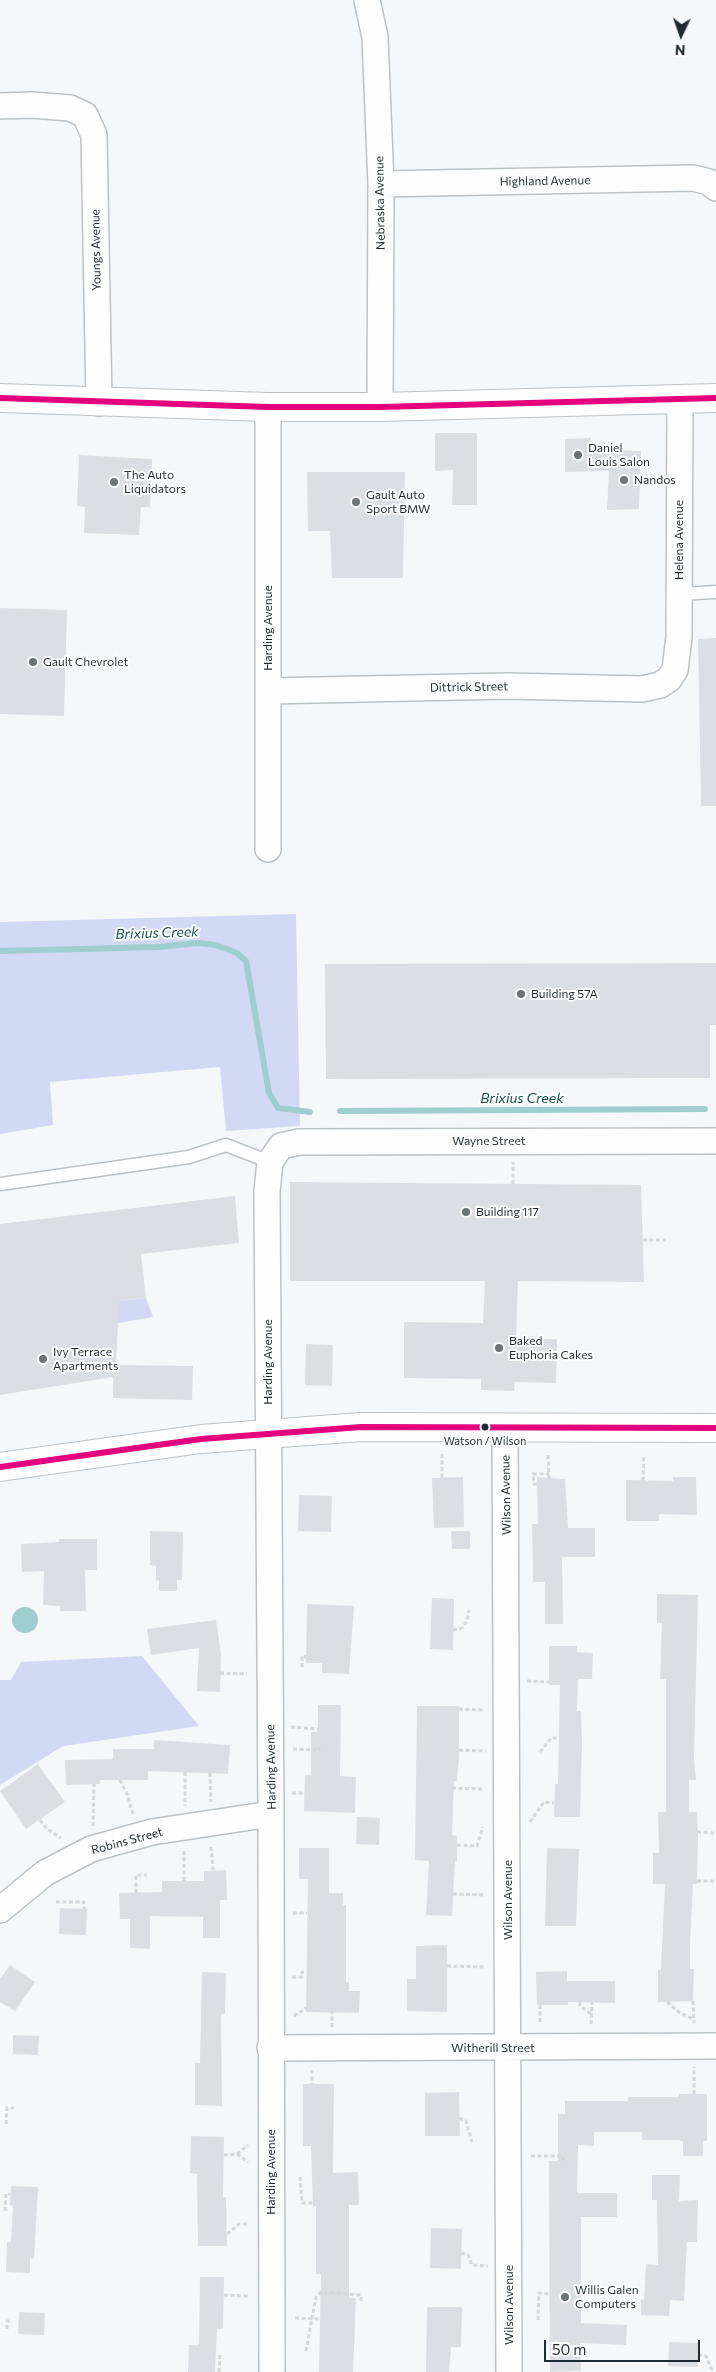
<!DOCTYPE html>
<style>
body{margin:0}
#map{position:relative;width:716px;height:2372px;overflow:hidden;background:#f5f8fb;font-family:Commissioner,sans-serif}
canvas{display:block}
.north{position:absolute;left:656px;top:10px;width:50px;height:50px;-webkit-text-stroke:4px #fff;paint-order:stroke;rotate:183deg;font-size:14px;font-weight:700;line-height:20px;text-align:center;color:#1f2b32}
.north::after{content:'';display:block;margin:auto;width:18px;height:22px;background:#1f2b32;clip-path:polygon(50% 0,100% 100%,50% 72%,0 100%)}
.scale{position:absolute;left:544px;top:2340px;width:156px;height:22px;box-sizing:border-box;border:2px solid #1f2b32;border-top:0;padding-left:6px;font-size:15px;line-height:18px;white-space:nowrap;color:#1f2b32;-webkit-text-stroke:4px #fff;paint-order:stroke}
</style>
<div id="map">
<canvas width="716" height="2372"></canvas>
<div class="north">N</div>
<div class="scale">50 m</div>
</div>
<script>
const c = document.querySelector('canvas').getContext('2d');
c.lineJoin = 'round';
function fill(path, color) { c.fillStyle = color; c.fill(path, 'evenodd'); }
const toPath = rows => new Path2D(rows.map(r => 'M' + r).join(''));
function stroke(path, color, width, dash) { c.strokeStyle = color; c.lineWidth = width; c.lineCap = dash ? 'butt' : 'round'; c.setLineDash(dash || []); c.stroke(path); }
function write(font, color, halo, rows, align = 'center') {
  c.font = font + ' Commissioner,sans-serif'; c.lineWidth = 4; c.setLineDash([]); c.textBaseline = 'middle'; c.strokeStyle = halo; c.fillStyle = color; for (const [text, x, y, turn = 0] of rows) {
    c.save(); c.translate(x, y); c.rotate((+turn || 0) * Math.PI / 180); c.textAlign = isNaN(turn) ? turn : align; if (halo) c.strokeText(text, 0, 0); c.fillText(text, 0, 0); c.restore();
  }
}
const forest = toPath([
 [296,914,300,1126,226,1131,220,1067,50,1082,53,1125,0,1134,0,922],
 [146,1298,153,1317,118,1323,0,1314],
 [142,1656,199,1726,63,1746,0,1785,0,1680,11,1680,21,1662]
]);
const water = toPath([
 '12 1620a13 13 0 1 1 26 0a13 13 0 1 1-26 0Z'
]);
const stream = toPath([
 [0,951,159,947,198,943,216,945,237,953,246,961,269,1093,278,1108,310,1112],
 [340,1111,705,1109]
]);
const building = toPath([
 [435,433,477,433,477,505,452,505,453,470,435,471],
 [591,438,591,449,641,451,639,509,607,510,609,471,565,472,565,439],
 [79,455,152,459,150,507,141,507,139,535,84,533,85,507,77,506],
 [307,472,405,472,403,578,332,578,330,531,308,531],
 [0,608,67,610,64,716,0,714],
 [716,638,716,806,701,806,698,639],
 [716,963,716,1025,710,1025,710,1078,326,1079,325,964],
 [290,1182,641,1185,644,1282,518,1281,516,1339,557,1339,556,1383,515,1382,514,1391,481,1390,481,1379,404,1378,404,1322,483,1323,485,1281,290,1281],
 [235,1196,239,1243,141,1254,146,1298,119,1301,116,1365,193,1366,192,1400,113,1398,113,1377,0,1395,0,1224],
 [306,1344,333,1345,332,1386,305,1385],
 [463,1477,464,1527,434,1528,432,1478],
 [537,1477,565,1479,568,1528,595,1528,595,1557,562,1557,563,1624,545,1624,545,1582,533,1582,532,1524,538,1524],
 [673,1477,696,1477,697,1515,659,1514,659,1521,626,1521,626,1480,673,1481],
 [299,1495,332,1496,331,1532,298,1531],
 [150,1531,183,1532,182,1580,177,1580,177,1591,159,1591,159,1581,156,1580,156,1566,150,1565],
 [451,1531,470,1531,470,1549,452,1549],
 [59,1539,97,1539,97,1570,85,1570,86,1611,60,1611,60,1606,43,1605,44,1571,22,1572,21,1544,59,1542],
 [657,1594,698,1595,694,1758,696,1780,689,1780,689,1812,697,1812,698,1837,697,1884,693,1884,690,1944,690,1969,694,1969,693,2001,658,2002,658,1970,661,1970,665,1884,653,1884,653,1853,659,1853,658,1812,666,1812,666,1679,660,1679,662,1623,657,1623],
 [432,1598,454,1599,453,1650,430,1649],
 [307,1604,354,1606,349,1674,322,1673,322,1663,306,1663],
 [216,1620,221,1654,220,1692,197,1691,199,1648,151,1655,147,1629],
 [549,1646,577,1646,577,1652,593,1653,592,1679,578,1679,577,1711,581,1711,582,1743,580,1817,554,1817,555,1784,558,1784,560,1685,549,1685],
 [318,1705,341,1705,340,1776,356,1777,355,1813,304,1811,305,1775,311,1775,311,1732,318,1732],
 [417,1706,459,1706,459,1756,457,1781,454,1781,452,1835,457,1836,457,1861,455,1861,452,1916,426,1915,429,1861,415,1860],
 [154,1740,230,1745,228,1774,148,1771,148,1780,100,1780,100,1784,66,1785,65,1760,113,1759,113,1749,154,1749],
 [38,1764,65,1802,26,1829,0,1791],
 [357,1817,380,1818,379,1845,356,1844],
 [299,1848,329,1848,329,1893,343,1893,343,1905,346,1905,346,1982,349,1982,349,1991,360,1991,359,2013,306,2012,308,1879,299,1879],
 [547,1848,579,1849,576,1926,545,1926],
 [226,1870,227,1900,220,1900,220,1938,203,1938,203,1917,150,1916,150,1949,130,1948,130,1919,120,1919,119,1893,162,1892,162,1881,204,1881,204,1871],
 [60,1908,87,1909,86,1935,59,1934],
 [447,1945,447,2012,407,2011,407,1979,416,1979,416,1946],
 [10,1965,35,1982,15,2011,0,2002,0,1979],
 [567,1971,567,1981,615,1981,615,2003,568,2002,568,2005,537,2005,536,1972],
 [202,1972,226,1973,225,2014,221,2014,222,2106,195,2105,195,2063,200,2063],
 [13,2035,39,2036,38,2055,13,2054],
 [303,2084,334,2084,333,2173,358,2172,359,2205,349,2205,349,2298,356,2298,353,2372,319,2372,321,2274,316,2274,316,2206,313,2207,311,2146,303,2146],
 [459,2092,460,2136,425,2136,425,2093],
 [679,2094,707,2094,707,2141,703,2141,703,2156,683,2156,683,2142,679,2140,642,2140,642,2132,594,2132,594,2146,578,2145,577,2193,617,2193,617,2217,581,2217,581,2323,627,2325,626,2345,580,2343,581,2371,550,2372,549,2161,558,2161,558,2114,565,2114,565,2101,628,2101,628,2097,679,2097],
 [191,2136,224,2137,223,2197,226,2197,227,2246,198,2246,197,2174,190,2173],
 [652,2175,680,2175,679,2201,698,2200,697,2242,687,2242,684,2301,670,2300,669,2316,641,2315,641,2299,644,2300,646,2264,658,2265,657,2200,652,2200],
 [11,2186,38,2187,34,2259,30,2258,30,2273,6,2272,7,2242,11,2242,13,2206,10,2205],
 [431,2228,462,2229,461,2269,430,2268],
 [200,2277,224,2277,223,2329,217,2329,215,2372,188,2372,189,2345,199,2345],
 [427,2307,462,2307,461,2347,451,2347,449,2372,426,2372],
 [19,2312,45,2313,44,2335,18,2334],
 [669,2342,699,2343,698,2367,668,2366]
]);
const path = toPath([
 [513,1184,513,1162],
 [643,1240,666,1240],
 [442,1454,442,1478],
 [548,1455,549,1478],
 [643,1481,644,1455],
 [537,1484,534,1484,533,1474,549,1474],
 [453,1630,462,1628,467,1621,469,1610],
 [302,1667,302,1656,306,1657],
 [220,1673,247,1674],
 [527,1681,549,1682],
 [459,1709,483,1710],
 [291,1727,318,1729],
 [293,1749,319,1750,319,1747],
 [459,1750,486,1751],
 [540,1752,551,1738,559,1738],
 [185,1772,185,1806],
 [210,1773,211,1802],
 [120,1780,127,1794,133,1814],
 [452,1788,484,1789],
 [292,1793,304,1793],
 [40,1820,47,1829,61,1838],
 [530,1822,544,1802,554,1803],
 [93,1826,94,1784],
 [697,1832,716,1833],
 [457,1845,477,1846,483,1827],
 [211,1847,213,1870],
 [184,1881,184,1850],
 [697,1881,716,1881],
 [136,1893,136,1875,147,1875],
 [453,1894,485,1895],
 [56,1902,84,1902,84,1909],
 [293,1913,307,1913],
 [447,1966,486,1967],
 [292,1977,302,1977,302,1972,306,1972],
 [693,2001,694,2023],
 [580,2002,580,2006,591,2014],
 [667,2002,680,2013,693,2019],
 [540,2005,540,2024],
 [294,2016,306,2008],
 [591,2024,592,2002],
 [332,2027,332,2012],
 [312,2070,312,2084],
 [694,2094,694,2067],
 [459,2118,466,2121,472,2142],
 [6,2124,7,2108,14,2108],
 [237,2154,248,2145],
 [224,2155,237,2154,248,2162],
 [531,2156,563,2156,563,2161],
 [300,2177,302,2203,313,2203],
 [5,2211,6,2194,10,2194],
 [227,2234,239,2224,249,2224],
 [461,2253,468,2255,472,2265,488,2266],
 [224,2295,250,2296],
 [295,2318,319,2319],
 [538,2320,539,2293,549,2294],
 [7,2329,7,2321,12,2321],
 [306,2351,316,2297,321,2292,361,2295,361,2301],
 [698,2355,706,2356,713,2372],
 [219,2372,220,2354]
]);
const lane = toPath([
 [679,594,716,592],
 [0,1184,189,1157,226,1145,270,1162]
]);
const street = toPath([
 [367,0,375,37,381,184,380,407],
 [0,106,32,105,70,108,85,115,94,135,99,403],
 [381,184,693,178,709,182,716,188],
 [268,407,268,849],
 [268,691,508,686,642,689,660,685,669,679,675,670,679,637,680,399],
 [505,1427,509,2372],
 [0,1910,45,1873,91,1849,152,1832,271,1814],
 [270,2048,716,2046],
 [272,2372,271,1814,267,1191,270,1162,281,1146,299,1142,716,1141]
]);
const secondary = toPath([
 [0,398,268,407,380,407,716,398],
 [0,1467,201,1439,361,1427,716,1428]
]);
const bus1 = toPath([
 [0,398,268,407,380,407,716,398],
 [0,1467,201,1439,361,1427,716,1428]
]);
const markers = [
 [578,455,5,"#6a7378"],
 [624,480,5,"#6a7378"],
 [114,482,5,"#6a7378"],
 [356,502,5,"#6a7378"],
 [33,662,5,"#6a7378"],
 [521,994,5,"#6a7378"],
 [466,1212,5,"#6a7378"],
 [499,1348,5,"#6a7378"],
 [43,1359,5,"#6a7378"],
 [485,1427,4.5,"#1f2b32"],
 [565,2297,5,"#6a7378"]
];
const busNames = [
 ["Watson / Wilson",485,1441]
];
const streetNames = [
 ["Highland Avenue",545,181,-1],
 ["Nebraska Avenue",380,203,-91],
 ["Youngs Avenue",96,250,-91],
 ["Helena Avenue",679,540,-90],
 ["Harding Avenue",268,628,-90],
 ["Dittrick Street",469,687,-1],
 ["Wayne Street",489,1141],
 ["Harding Avenue",268,1362,-90],
 ["Wilson Avenue",506,1495,-91],
 ["Harding Avenue",271,1767,-91],
 ["Robins Street",127,1841,-15],
 ["Wilson Avenue",508,1900,-90],
 ["Witherill Street",493,2048],
 ["Harding Avenue",271,2172,-90],
 ["Wilson Avenue",509,2305,-90]
];
const poiNames = [
 ["Daniel",588,448],
 ["Louis Salon",588,462],
 ["The Auto",124,475],
 ["Liquidators",124,489],
 ["Nandos",634,480],
 ["Gault Auto",366,495],
 ["Sport BMW",366,509],
 ["Gault Chevrolet",43,662],
 ["Building 57A",531,994],
 ["Building 117",476,1212],
 ["Baked",509,1341],
 ["Euphoria Cakes",509,1355],
 ["Ivy Terrace",53,1352],
 ["Apartments",53,1366],
 ["Willis Galen",575,2290],
 ["Computers",575,2304]
];
const waterNames = [
 ["Brixius Creek",157,933,-2],
 ["Brixius Creek",522,1098]
];
fill(forest, '#d1d9f4');
fill(water, '#9eced0');
stroke(stream, '#9eced0', 6);
fill(building, '#dadfe6');
stroke(lane, '#bbc2c6', 15);
stroke(street, '#bbc2c6', 28);
stroke(secondary, '#bbc2c6', 30);
stroke(path, '#d5d7d8', 3, [4, 2.5]);
stroke(lane, '#fefefe', 12);
stroke(street, '#fefefe', 25);
stroke(secondary, '#fefefe', 28);
stroke(bus1, '#e5007d', 6);
for (const [x, y, r, color] of markers) { const dot = new Path2D(); dot.arc(x, y, r, 0, 2 * Math.PI); c.fillStyle = color; c.fill(dot); stroke(dot, '#fff', 2); }
write('11px', '#1f2b32', '#fff', busNames);
write('12px', '#1f2b32', '#fff', streetNames);
write('12px', '#1f2b32', '#fff', poiNames, 'left');
write('italic 14px', '#145052', '#fff', waterNames);
</script>
